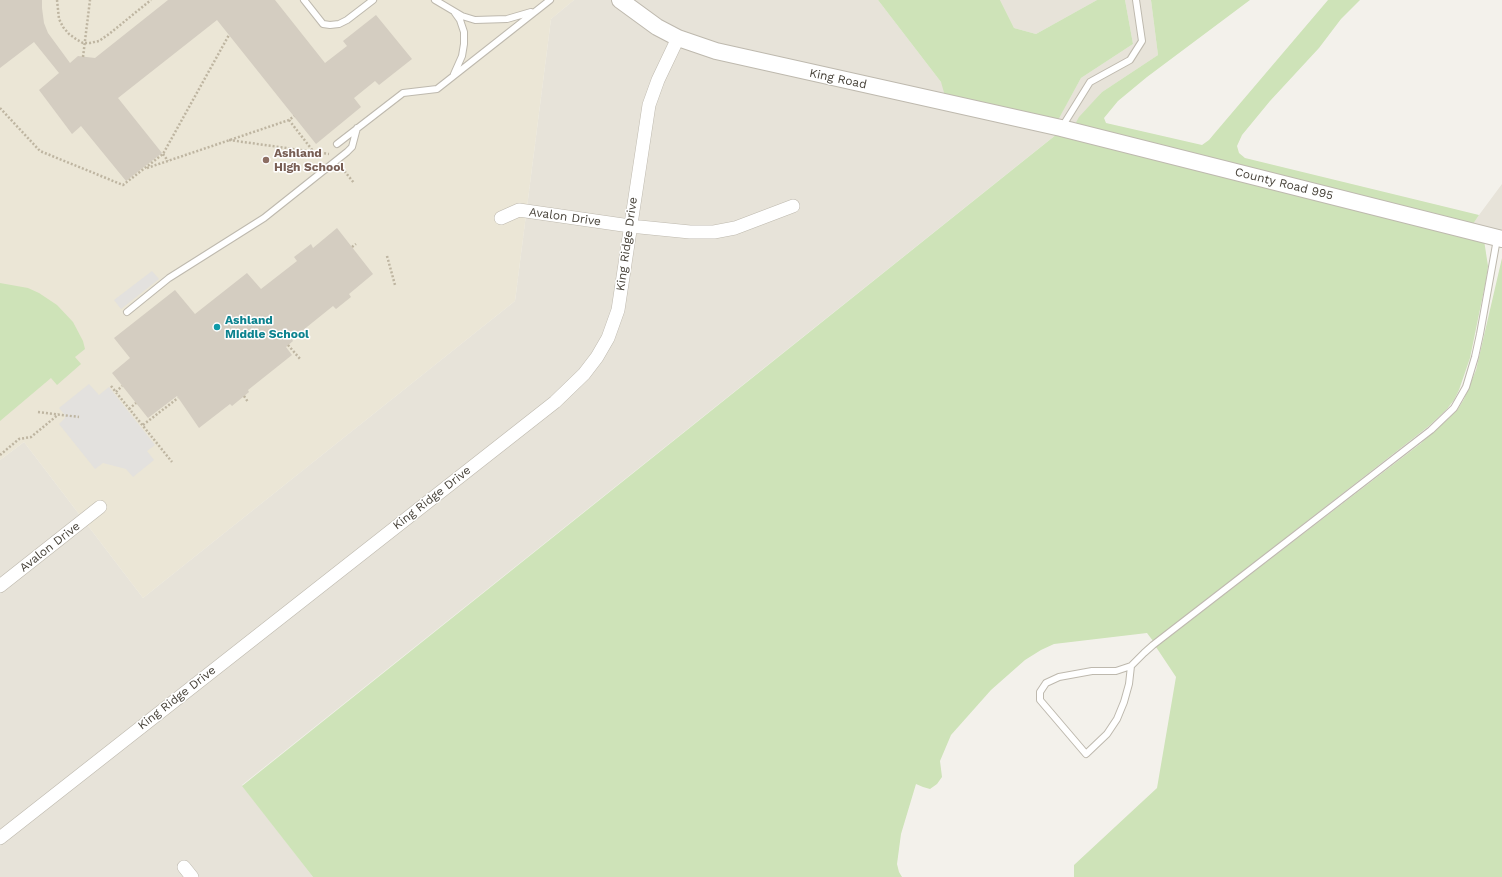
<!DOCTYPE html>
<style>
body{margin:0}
canvas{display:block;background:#f3f1eb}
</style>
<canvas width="1502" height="877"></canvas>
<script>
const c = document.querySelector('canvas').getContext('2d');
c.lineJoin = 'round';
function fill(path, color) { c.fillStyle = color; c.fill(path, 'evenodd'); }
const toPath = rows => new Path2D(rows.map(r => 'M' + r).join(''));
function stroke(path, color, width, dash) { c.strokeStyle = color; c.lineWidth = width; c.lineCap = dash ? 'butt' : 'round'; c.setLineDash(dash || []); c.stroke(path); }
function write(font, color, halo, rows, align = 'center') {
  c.font = font + ' "Work Sans",sans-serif'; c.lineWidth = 3; c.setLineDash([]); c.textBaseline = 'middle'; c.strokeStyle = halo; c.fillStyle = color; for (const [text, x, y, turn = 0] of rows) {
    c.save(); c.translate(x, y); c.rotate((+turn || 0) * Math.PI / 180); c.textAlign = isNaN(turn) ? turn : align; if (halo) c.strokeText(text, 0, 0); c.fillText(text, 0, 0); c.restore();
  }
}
const residential = toPath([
 [574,0,878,0,941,82,1061,114,1081,78,1133,44,1125,0,1151,0,1158,55,1102,92,1074,125,1057,134,1048,141,242,785,313,877,0,877,0,460,24,442,143,598,515,301,551,19],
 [1000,0,1097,0,1036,34,1014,28],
 [1502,184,1502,232,1473,224,1479,215]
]);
const education = toPath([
 [0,0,574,0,551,19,515,301,143,598,24,442,0,460]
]);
const green = toPath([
 [878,0,1000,0,1014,28,1036,34,1097,0,1125,0,1133,44,1081,78,1057,122,945,96,941,82],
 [1151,0,1250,0,1147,77,1118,101,1104,118,1106,123,1202,145,1209,140,1214,134,1328,0,1360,0,1341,19,1319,48,1270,101,1242,135,1237,146,1239,153,1245,158,1479,215,1473,224,1074,126,1079,117,1102,92,1158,55],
 [1057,134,1484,240,1488,266,1486,280,1470,358,1459,390,1454,400,1447,409,1429,426,1153,641,1147,633,1054,644,1041,650,1025,660,991,690,951,735,940,761,942,777,937,784,930,789,923,787,916,784,901,834,897,864,899,872,902,877,313,877,242,786],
 [1502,258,1502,877,1074,877,1074,865,1157,788,1176,677,1156,647,1420,444,1449,418,1458,409,1464,399,1476,370],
 [0,283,28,288,39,293,57,305,73,322,83,341,85,349,75,357,81,364,57,385,51,378,0,421]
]);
const parking = toPath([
 [152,271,159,279,121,309,114,300],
 [89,384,99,395,109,387,155,445,147,451,154,460,133,477,126,469,103,463,95,469,59,424,65,418,65,415,59,408]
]);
const building = toPath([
 [0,0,42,0,42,8,44,23,48,33,70,63,78,56,95,58,168,0,275,0,325,63,347,46,343,41,376,15,412,59,379,85,375,81,354,98,361,107,316,144,217,20,118,98,162,153,126,181,81,126,72,134,39,90,59,73,34,42,0,68],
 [337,228,373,274,349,294,351,297,336,309,333,306,292,339,293,341,286,347,292,355,248,390,249,392,232,406,230,404,199,428,177,396,148,418,112,373,130,358,114,338,175,290,195,314,247,273,261,289,297,261,294,257,311,244,313,248]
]);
const path = toPath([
 [57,0,59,19,63,27,69,34,76,39,83,43,90,43,99,41,109,34,151,0],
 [83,57,90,0],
 [0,108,40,151,123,185,163,154,229,35],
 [289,120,313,151],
 [229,140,329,154],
 [163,154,168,161],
 [147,168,289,120,294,116],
 [342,168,354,183],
 [352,247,356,244],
 [387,256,395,285],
 [288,345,301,360],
 [111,386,172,462],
 [116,392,122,386],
 [244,396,248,402],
 [129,409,136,403],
 [38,412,79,417],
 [143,425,178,398],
 [0,455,19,439,31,437,59,414]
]);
const service = toPath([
 [304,0,323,24,330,25,339,24,347,20,373,0],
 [435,0,462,16,475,20,507,19,531,12],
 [454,74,462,56,464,44,464,32,460,20,455,13],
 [1062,127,1090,82,1130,60,1142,41,1136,0],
 [337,144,403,93,437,89,550,0],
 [127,312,169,278,264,218,347,152,352,147,357,128],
 [1131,666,1116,671,1092,671,1059,677,1046,683,1040,692,1040,700,1086,754,1107,734,1117,719,1124,702,1129,684,1131,666,1144,653,1153,645,1431,430,1454,408,1466,387,1475,357,1480,334,1497,239]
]);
const minor = toPath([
 [501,218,519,210,630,226,690,232,714,232,735,228,793,206],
 [0,586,100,507],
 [0,838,555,402,584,374,597,357,608,338,618,310,649,105,658,80,678,38],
 [184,867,192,877]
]);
const tertiary = toPath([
 [620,0,657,27,678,38,716,51,1061,128,1502,239]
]);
const markers = [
 [266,160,4,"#8d6e63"],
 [217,327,4,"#0f9aa8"]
];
const streetNames = [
 ["King Road",838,79,12],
 ["County Road 995",1284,184,14],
 ["Avalon Drive",565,217,8],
 ["King Ridge Drive",627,244,-82],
 ["King Ridge Drive",432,498,-38],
 ["Avalon Drive",50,547,-38],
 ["King Ridge Drive",177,698,-38]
];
const educationNames = [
 ["Ashland",274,153],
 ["High School",274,167]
];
const cultureNames = [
 ["Ashland",225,320],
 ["Middle School",225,334]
];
fill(residential, '#e7e3d9');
fill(education, '#ebe6d6');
fill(green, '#cee3b8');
fill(parking, '#e3e1de');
fill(building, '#d4cdc1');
stroke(service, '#beb9ae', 8);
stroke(minor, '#beb9ae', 14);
stroke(tertiary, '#beb9ae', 18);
stroke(path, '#beb5a1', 2.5, [2, 2]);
stroke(service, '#fff', 6);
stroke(minor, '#fff', 13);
stroke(tertiary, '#fff', 16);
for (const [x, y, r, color] of markers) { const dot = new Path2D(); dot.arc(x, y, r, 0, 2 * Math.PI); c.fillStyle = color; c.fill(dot); stroke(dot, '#fff', 1.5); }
write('12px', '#474239', '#fff', streetNames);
write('bold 12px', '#785e54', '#fff', educationNames, 'left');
write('bold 12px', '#0d838f', '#fff', cultureNames, 'left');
</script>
